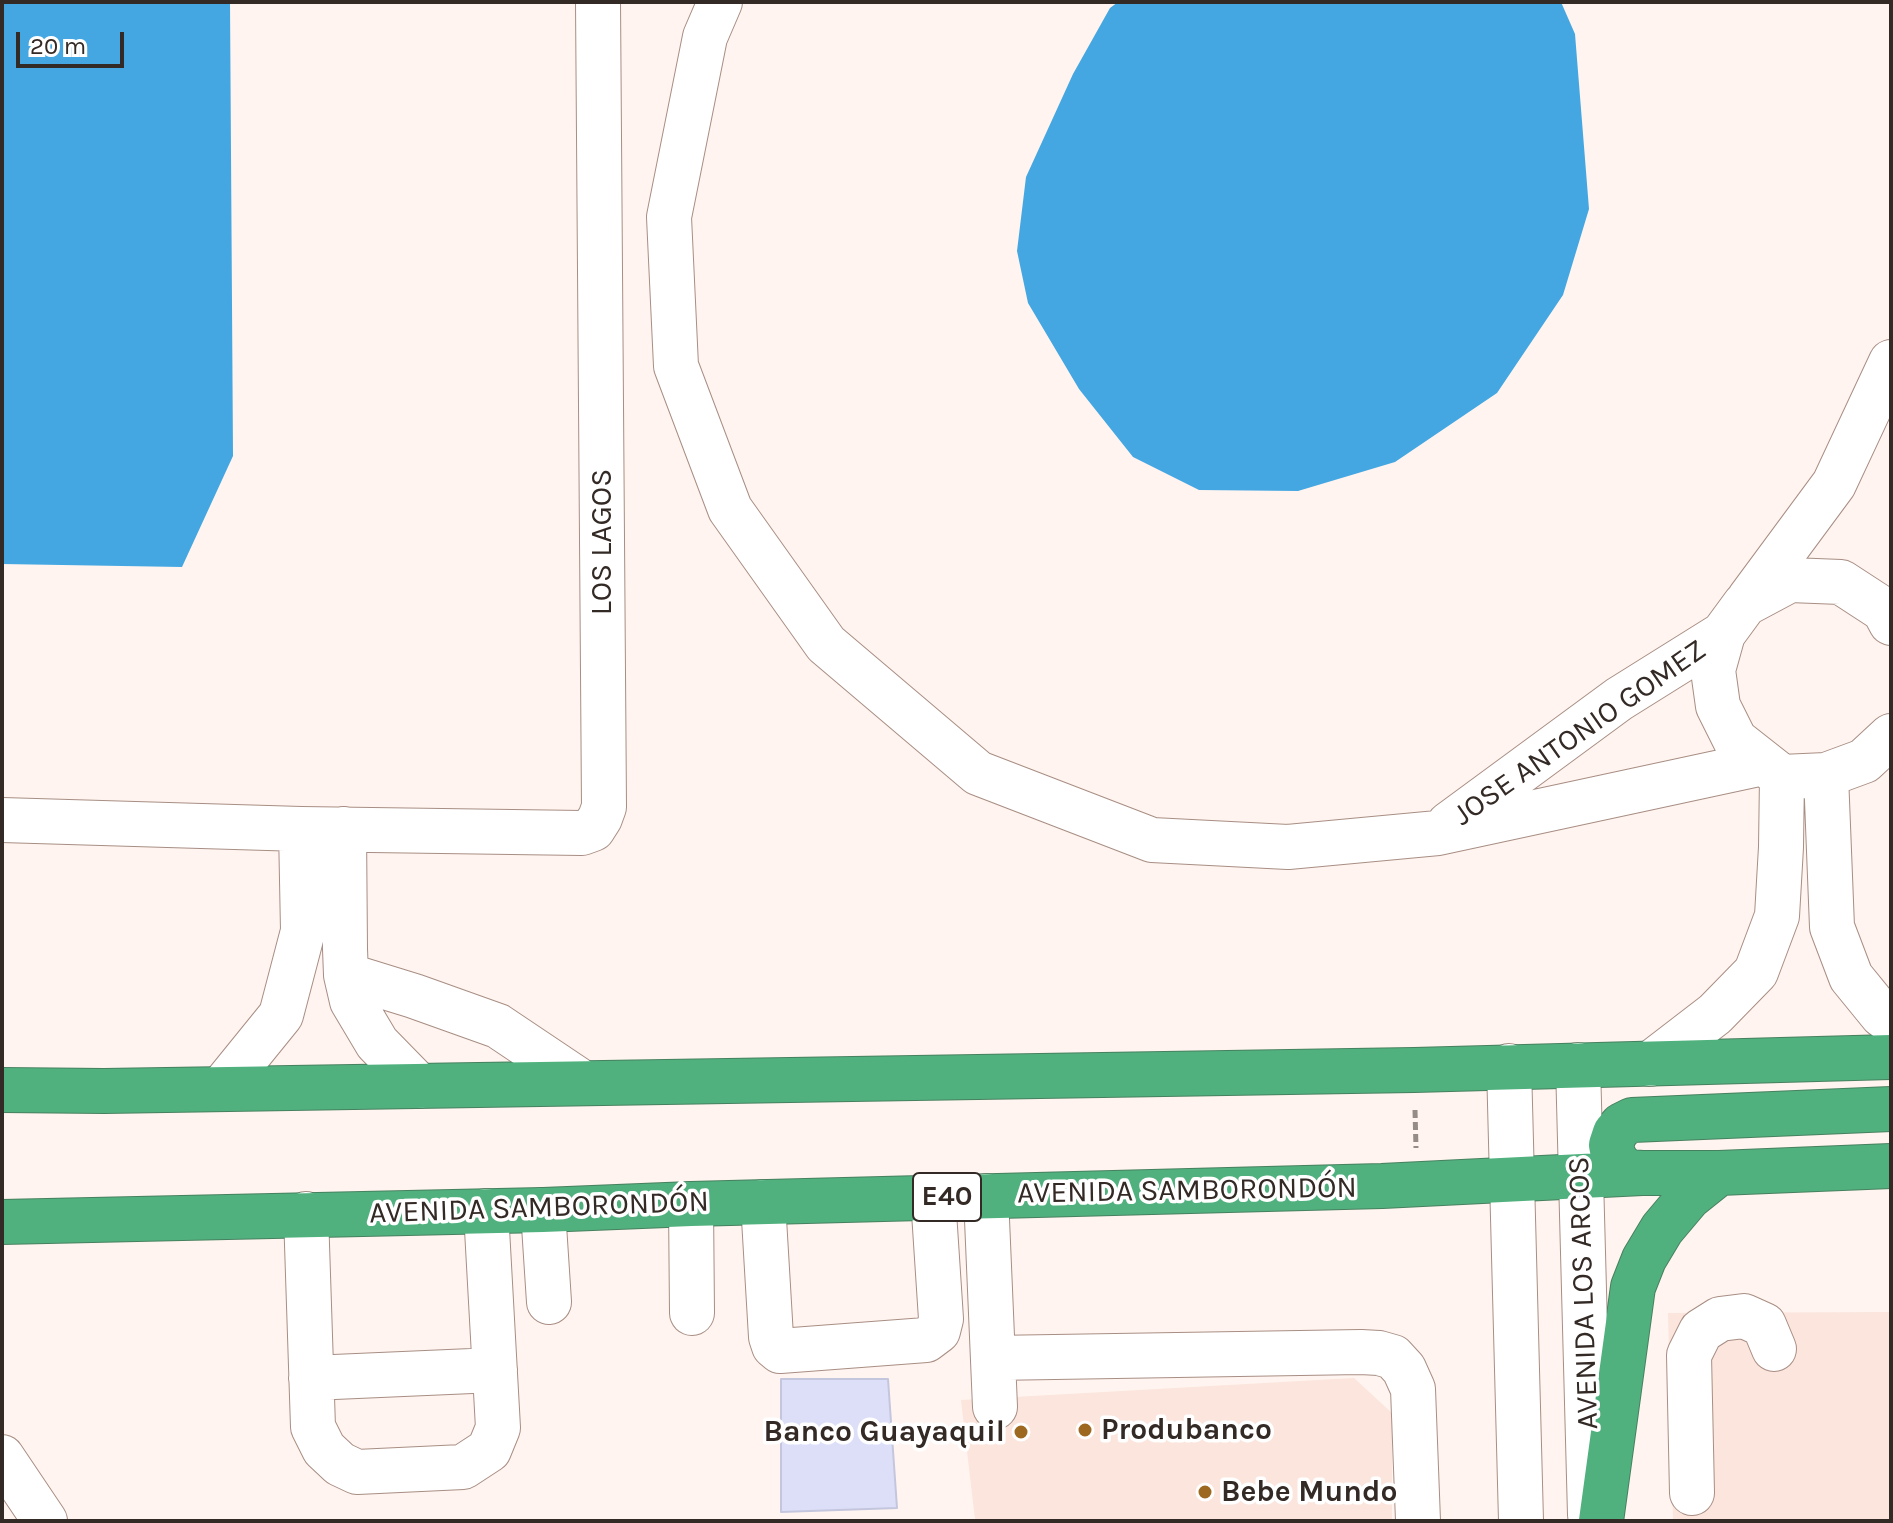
<!DOCTYPE html>
<meta charset="utf-8">
<style>
body{margin:0}
#map{position:relative;width:1893px;height:1523px;overflow:hidden;background:#fff4ef;font-family:Karla,sans-serif}
canvas{display:block}
.frame{position:absolute;inset:0;border:4px solid #332925;pointer-events:none}
.scale{position:absolute;left:16px;top:32px;width:108px;height:36px;box-sizing:border-box;border:4px solid #332925;border-top:0;padding-left:10px;font-size:24px;line-height:28px;white-space:nowrap;color:#332925;-webkit-text-stroke:6px #fff;paint-order:stroke}
</style>
<div id="map">
<canvas width="1893" height="1523"></canvas>
<div class="frame"></div>
<div class="scale">20 m</div>
</div>
<script>
const c = document.querySelector('canvas').getContext('2d');
c.lineJoin = 'round';
function fill(path, color) { c.fillStyle = color; c.fill(path, 'evenodd'); }
const toPath = rows => new Path2D(rows.map(r => 'M' + r).join(''));
function stroke(path, color, width, dash) { c.strokeStyle = color; c.lineWidth = width; c.lineCap = dash ? 'butt' : 'round'; c.setLineDash(dash || []); c.stroke(path); }
function write(font, color, halo, rows, align = 'center') {
  c.font = font + ' Karla,sans-serif'; c.lineWidth = 7; c.setLineDash([]); c.textBaseline = 'middle'; c.strokeStyle = halo; c.fillStyle = color; for (const [text, x, y, turn = 0] of rows) {
    c.save(); c.translate(x, y); c.rotate((+turn || 0) * Math.PI / 180); c.textAlign = isNaN(turn) ? turn : align; if (halo) c.strokeText(text, 0, 0); c.fillText(text, 0, 0); c.restore();
  }
}
const built = toPath([
 [1891,1312,1891,1521,1673,1521,1668,1313],
 [1354,1378,1392,1413,1392,1521,938,1521,975,1519,961,1400]
]);
const water = toPath([
 [2,2,230,2,233,456,182,567,2,564],
 [1118,2,1561,2,1575,34,1589,209,1563,295,1497,393,1395,462,1298,491,1199,490,1133,457,1079,389,1028,303,1017,251,1026,177,1073,74,1110,8]
]);
const building = toPath([
 [781,1379,888,1379,897,1508,781,1512,781,1379]
]);
const path = toPath([
 [1415,1110,1416,1148]
]);
const minor = toPath([
 [720,2,705,37,669,217,676,366,730,509,826,644,978,773,1152,840,1288,847,1438,833,1763,763],
 [1749,599,1834,484,1891,362],
 [1891,623,1884,610,1841,582,1790,580,1745,604,1723,634,1713,670,1718,706,1735,740,1782,777,1826,775,1864,761,1891,736],
 [1826,775,1832,927,1851,977,1882,1015,1891,1022],
 [2,820,301,829,582,833,593,829,600,818,604,807,598,2],
 [1449,824,1619,699,1723,634],
 [344,829,345,949,346,975,352,1001,377,1043,419,1086],
 [346,975,414,996,498,1026,583,1083],
 [1650,1064,1715,1014,1756,972,1777,916,1781,847,1782,777],
 [1578,1065,1590,1515],
 [1509,1066,1521,1521],
 [221,1089,281,1015,303,931,301,829],
 [986,1196,995,1407],
 [763,1202,771,1337,774,1346,780,1351,926,1340,938,1331,941,1319,933,1197],
 [691,1204,692,1313],
 [543,1210,549,1302],
 [306,1214,313,1427,324,1449,340,1464,357,1472,463,1467,489,1450,498,1428,486,1211],
 [993,1358,1361,1352,1379,1353,1393,1357,1404,1369,1413,1389,1418,1521],
 [311,1378,495,1370],
 [2,1457,45,1521],
 [1692,1493,1689,1355,1701,1331,1720,1319,1744,1316,1764,1325,1774,1349]
]);
const highway = toPath([
 [2,1090,104,1091,1414,1070,1891,1057],
 [1642,1173,1628,1172,1618,1164,1613,1155,1611,1145,1615,1133,1622,1125,1632,1120,1891,1109],
 [2,1222,543,1210,691,1204,1382,1186,1642,1173,1719,1173,1891,1166],
 [1601,1521,1633,1287,1644,1259,1662,1229,1689,1197,1719,1173]
]);
const markers = [
 [1085,1430,8,"#9d6920"],
 [1021,1432,8,"#9d6920"],
 [1205,1492,8,"#9d6920"]
];
const shields = [
 [947,1197,68]
];
const shieldNames = [
 ["E40",947,1197]
];
const streetNames = [
 ["LOS LAGOS",602,542,-90],
 ["JOSE ANTONIO GOMEZ",1580,733,-35],
 ["AVENIDA SAMBORONDÓN",1187,1191,-1],
 ["AVENIDA SAMBORONDÓN",539,1208,-2],
 ["AVENIDA LOS ARCOS",1584,1293,-92]
];
const poiNames = [
 ["Produbanco",1101,1430],
 ["Banco Guayaquil",1005,1432,"right"],
 ["Bebe Mundo",1221,1492]
];
fill(built, '#fbe5dc');
fill(water, '#44a7e2');
fill(building, '#dddff8');
stroke(building, '#c4c6de', 2);
stroke(minor, '#a88e84', 46);
stroke(highway, '#46815f', 46);
stroke(path, '#968c87', 5, [8, 4]);
stroke(minor, '#fff', 44);
stroke(highway, '#51b17e', 44);
for (const [x, y, r, color] of markers) { const dot = new Path2D(); dot.arc(x, y, r, 0, 2 * Math.PI); c.fillStyle = color; c.fill(dot); stroke(dot, '#fff', 3); }
for (const [x, y, w] of shields) { const box = new Path2D(); box.roundRect(x - w / 2, y - 24, w, 48, 6); c.fillStyle = '#fff'; c.fill(box); stroke(box, '#332925', 2); }
write('bold 28px', '#332925', null, shieldNames);
write('30px', '#332925', '#fff', streetNames);
write('bold 30px', '#332925', '#fff', poiNames, 'left');
</script>
